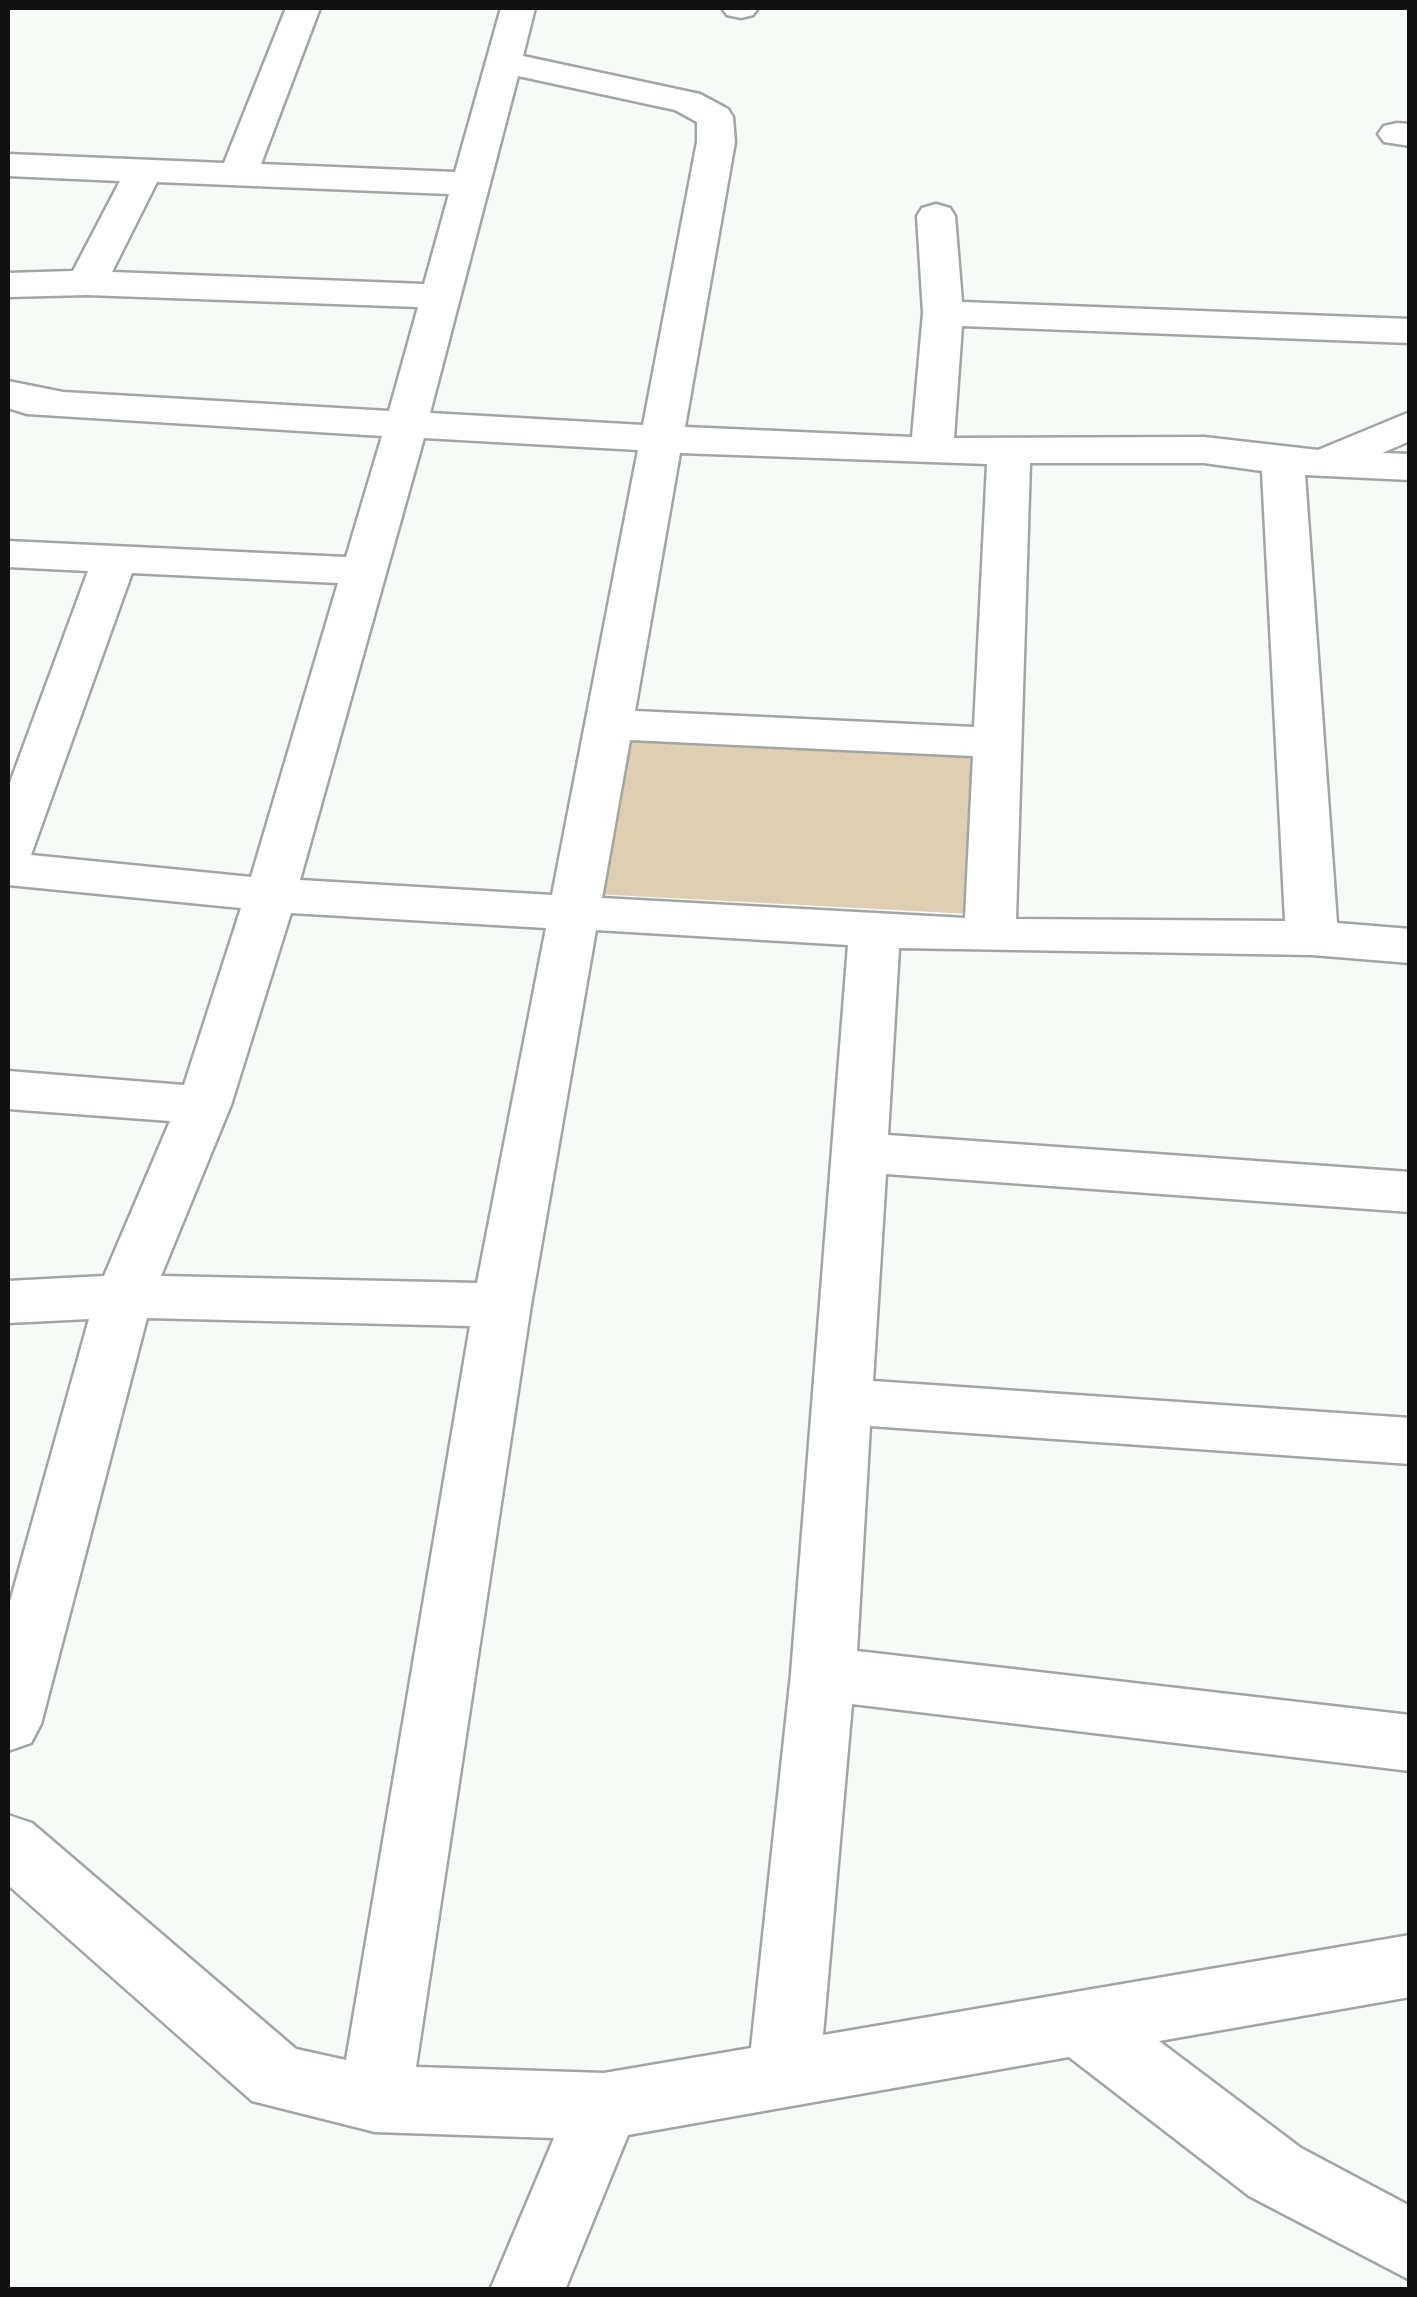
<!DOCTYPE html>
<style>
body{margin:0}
#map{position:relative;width:1417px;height:2297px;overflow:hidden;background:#f7fbf8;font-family:Rubik,sans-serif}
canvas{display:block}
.frame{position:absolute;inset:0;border:10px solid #101110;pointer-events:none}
</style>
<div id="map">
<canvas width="1417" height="2297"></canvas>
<div class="frame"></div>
</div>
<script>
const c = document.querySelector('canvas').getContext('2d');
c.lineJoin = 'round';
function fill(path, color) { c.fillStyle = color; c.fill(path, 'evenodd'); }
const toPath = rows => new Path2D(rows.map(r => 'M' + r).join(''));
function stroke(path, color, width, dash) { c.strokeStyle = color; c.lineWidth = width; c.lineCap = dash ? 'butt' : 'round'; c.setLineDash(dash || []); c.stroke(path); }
const green = toPath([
 [620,739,994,757,989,915,595,894]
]);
const street = toPath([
 [286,8,320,8,261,164,455,172,501,8,535,8,523,56,700,94,728,109,733,117,735,142,685,427,912,437,923,313,917,216,922,208,936,204,950,208,955,216,962,302,1410,319,1410,343,962,326,954,438,1204,437,1318,450,1410,412,1410,441,1382,453,1410,454,1410,480,1305,475,1337,923,1410,929,1410,963,1312,955,899,948,888,1135,1410,1172,1410,1212,886,1174,873,1381,1410,1418,1410,1464,870,1426,857,1651,1410,1715,1410,1771,852,1704,823,2035,1410,1935,1410,1997,1159,2041,1301,2148,1410,2206,1410,2280,1249,2196,1069,2057,628,2135,565,2290,490,2290,554,2138,375,2132,252,2101,8,1885,8,1815,32,1823,296,2049,346,2060,470,1326,147,1318,41,1724,31,1743,8,1751,8,1609,89,1319,8,1323,8,1281,104,1276,170,1121,8,1109,8,1071,184,1085,241,908,8,885,8,788,88,571,8,567,8,541,346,557,382,436,27,414,8,408,8,381,63,392,389,411,418,307,87,295,8,297,8,273,73,271,120,181,8,176,8,154,224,163,286,8],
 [518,76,675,110,697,122,697,142,643,425,430,413,518,76],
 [157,182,449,194,424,284,112,272,157,182],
 [424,438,638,450,552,895,300,880,424,438],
 [680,453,987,464,974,727,635,711,680,453],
 [1030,463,1204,463,1262,471,1285,921,1016,919,1030,463],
 [132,573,338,583,251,877,31,855,132,573],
 [630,740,973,756,965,918,602,898,630,740],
 [291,913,546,928,477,1283,161,1276,231,1105,291,913],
 [596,930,848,945,791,1674,751,2048,604,2073,416,2067,531,1305,596,930],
 [722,8,758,8,753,15,741,18,727,15,722,8],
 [1397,123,1410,124,1410,146,1384,142,1378,134,1384,126,1397,123]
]);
fill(green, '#decfb2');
stroke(street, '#a2a6a3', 5);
fill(street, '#fff');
</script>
